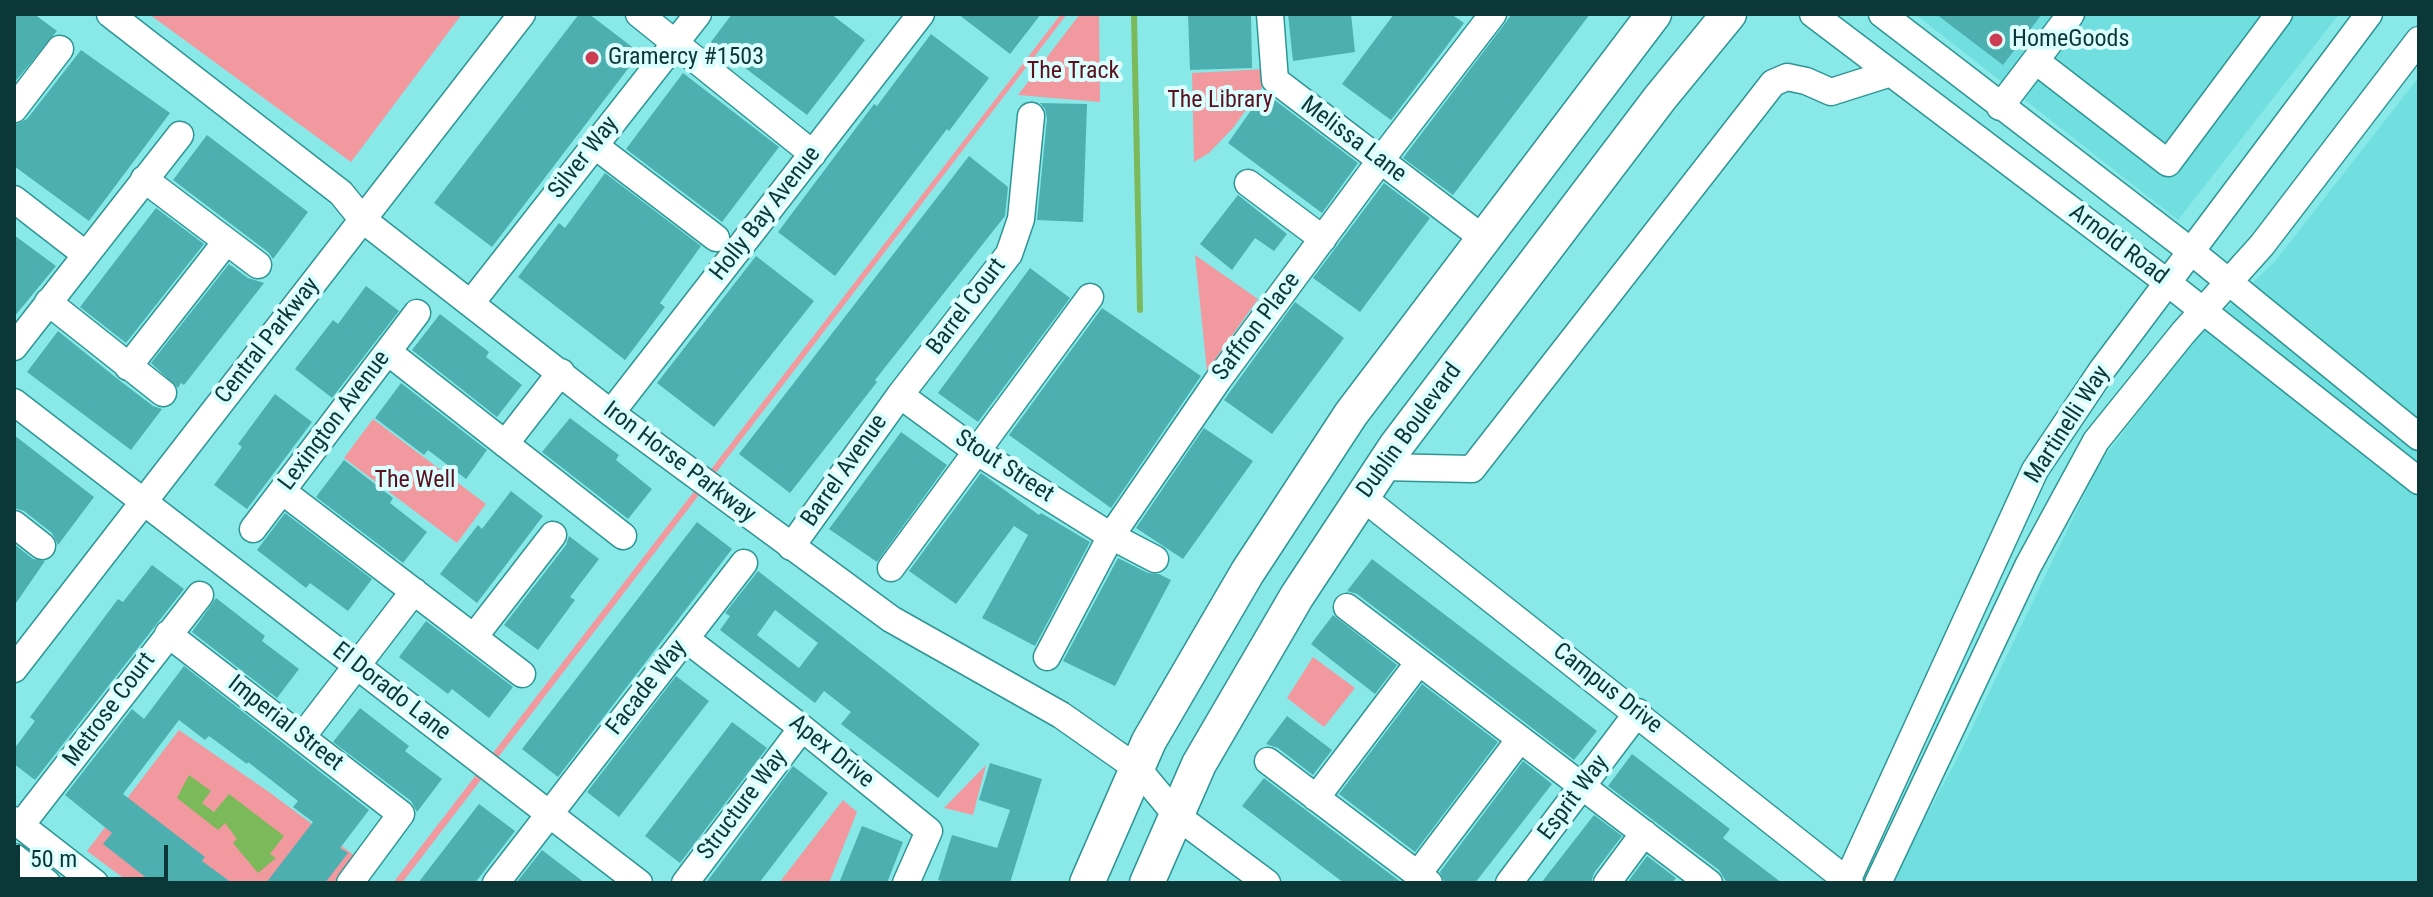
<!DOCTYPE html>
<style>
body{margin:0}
#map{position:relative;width:2433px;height:897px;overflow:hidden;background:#89e9e9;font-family:"Roboto Condensed",sans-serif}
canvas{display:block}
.frame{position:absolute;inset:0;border:16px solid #0c3738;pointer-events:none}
.scale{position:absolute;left:16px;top:845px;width:152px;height:36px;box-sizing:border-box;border:4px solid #0c3738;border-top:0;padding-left:10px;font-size:24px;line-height:28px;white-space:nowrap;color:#0c3738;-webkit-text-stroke:6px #dbffff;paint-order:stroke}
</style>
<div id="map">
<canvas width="2433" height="897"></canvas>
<div class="frame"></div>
<div class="scale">50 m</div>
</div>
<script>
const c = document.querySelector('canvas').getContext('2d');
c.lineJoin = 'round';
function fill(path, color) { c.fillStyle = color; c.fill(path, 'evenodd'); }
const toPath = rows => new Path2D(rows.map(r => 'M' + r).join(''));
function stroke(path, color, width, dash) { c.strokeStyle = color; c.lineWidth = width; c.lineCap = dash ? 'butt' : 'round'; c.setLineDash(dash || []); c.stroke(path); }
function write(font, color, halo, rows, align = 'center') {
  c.font = font + ' "Roboto Condensed",sans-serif'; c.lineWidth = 8; c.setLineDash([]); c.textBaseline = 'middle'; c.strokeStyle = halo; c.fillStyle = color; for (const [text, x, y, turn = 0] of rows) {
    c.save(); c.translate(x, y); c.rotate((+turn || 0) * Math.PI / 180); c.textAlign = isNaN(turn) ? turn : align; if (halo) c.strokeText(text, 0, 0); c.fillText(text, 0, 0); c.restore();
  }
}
const built = toPath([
 [1915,14,2339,14,2178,220],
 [2419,77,2419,883,1890,883,1958,757,2099,464,2191,343,2276,260]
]);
const green = toPath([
 [149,14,462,14,351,162],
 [1061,14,1067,14,402,883,393,883],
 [1080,14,1099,14,1100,102,1018,95],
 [1266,69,1263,86,1233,128,1209,153,1194,162,1192,73],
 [1195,255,1258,299,1207,371],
 [373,419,486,504,457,543,344,458],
 [1313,657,1355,688,1324,727,1287,698],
 [179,730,269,792,355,856,334,883,130,883,87,851],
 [986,765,973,815,944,808],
 [843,800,857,812,829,883,779,883]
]);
const water = toPath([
 [189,775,211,791,202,803,214,812,229,794,284,836,270,854,276,858,258,873,233,843,237,839,225,823,218,830,177,798]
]);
const stream = toPath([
 [1134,14,1140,310]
]);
const building = toPath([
 [14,14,34,14,57,31,14,83],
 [579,14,589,14,640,53,492,247,434,203],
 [732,14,831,14,865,40,807,115,711,42],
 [958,14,1041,14,1010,54],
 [1188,14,1251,14,1252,68,1190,70],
 [1288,14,1351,14,1355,52,1293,61],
 [1394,14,1451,14,1464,23,1391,120,1342,84],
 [1512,14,1590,14,1453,195,1403,158],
 [1936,14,2042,14,2003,65],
 [931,34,989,78,949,131,947,129,835,276,778,232,874,104,877,106],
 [81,50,170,113,89,221,14,166,14,125,27,119],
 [683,73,779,147,722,222,626,149],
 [1264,92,1358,163,1322,213,1228,143],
 [1040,103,1087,104,1083,222,1037,220,1047,118,1045,109],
 [207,135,308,212,273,259,268,252,173,180],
 [969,156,1008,187,1005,216,875,380,877,382,790,493,739,454],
 [605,173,701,246,660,303,665,307,625,360,518,277,559,223,565,228],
 [1384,183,1430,218,1360,312,1313,278],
 [1238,195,1287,234,1274,251,1255,238,1232,270,1200,244],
 [156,208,204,244,126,343,80,307],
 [14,235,56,266,14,317],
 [756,256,814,301,714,427,657,383],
 [229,264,248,278,264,283,184,385,181,383,178,388,151,363],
 [1030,268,1070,298,978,422,938,393],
 [366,286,399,311,332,398,295,369,333,320,338,324],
 [1295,302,1344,338,1272,434,1224,400],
 [1102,308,1201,376,1111,508,1009,435],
 [440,314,489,352,486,357,522,385,497,417,412,350],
 [58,331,119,380,153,406,162,409,131,450,27,372],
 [401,383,487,450,466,479,428,450,424,455,375,418],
 [275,394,312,422,247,509,214,485,242,447,238,444],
 [570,418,619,455,616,460,652,489,628,519,542,452],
 [1204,428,1253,461,1183,559,1136,528],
 [901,432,947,465,877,562,829,529],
 [14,435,94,497,58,545,52,533,24,511,14,508],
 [344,460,393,498,390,503,427,532,403,563,316,497],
 [981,473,1039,515,1041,513,1090,542,1035,646,982,618,1028,535,1014,526,956,604,909,571],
 [511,491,543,516,477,603,440,574,478,525,482,529],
 [285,513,372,579,348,611,310,583,306,588,257,550],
 [697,522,732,549,558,777,522,749],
 [569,536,599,559,570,597,575,600,538,650,504,625,566,545],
 [14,544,33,559,45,561,14,606],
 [1118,558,1148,573,1159,574,1171,580,1115,686,1063,661],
 [1372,559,1597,731,1574,760,1357,594,1347,591],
 [152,565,184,589,35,780,14,764,14,749,35,721,30,717,118,599,123,602],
 [758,571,980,744,938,798,841,724,851,712,824,691,815,703,720,630,730,616,725,613],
 [775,610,818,643,799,668,757,635],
 [216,598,265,636,262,641,299,669,277,698,192,632],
 [1333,615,1397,665,1375,694,1311,644],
 [426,621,513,687,489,718,452,689,448,694,399,657],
 [184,666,369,810,340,848,348,853,325,883,266,883,313,822,293,807,298,801,248,762,247,764,209,736,205,740,179,720,123,794,205,857,202,861,232,883,153,883,103,844,112,833,65,795,132,709,144,719],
 [676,676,709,701,619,817,587,792],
 [1422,684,1498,742,1415,852,1339,794],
 [360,708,409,746,405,751,442,779,417,812,411,801,333,742],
 [1287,716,1332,750,1313,775,1278,748,1266,744],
 [732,722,767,748,680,863,645,836],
 [1632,754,1730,829,1723,838,1782,883,1727,883,1719,870,1608,786],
 [1523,761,1552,784,1475,883,1445,883,1440,872],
 [990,763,1042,779,1010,883,948,883,938,880,952,835,997,848,1010,810,979,800],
 [793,766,828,793,759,883,706,883],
 [1264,778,1307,811,1402,883,1344,883,1242,806],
 [479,804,515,831,475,883,418,883],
 [1594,815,1622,836,1594,873,1591,883,1541,883],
 [862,826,903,842,887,883,839,883],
 [542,850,585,883,516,883],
 [1647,856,1676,878,1672,883,1627,883]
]);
const minor = toPath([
 [110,14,341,193,362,219,611,413,891,619,1061,715,1138,769,1177,816,1267,883],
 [639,14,813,154],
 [1270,14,1275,80,1484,239],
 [1813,14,2168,283,2419,481],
 [1882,14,2192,252,2419,437],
 [2036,61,2168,163,2279,14],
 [2000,107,2071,14],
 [14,109,60,49],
 [594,145,716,238],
 [144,179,258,265],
 [1248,183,1323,239],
 [14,199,85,254],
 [48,302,163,393],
 [471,303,698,14],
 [14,347,180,135],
 [388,352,623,536],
 [128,367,226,242],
 [900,395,979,453,1111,536,1155,559],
 [14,402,639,883],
 [611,413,921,14],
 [505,444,561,372],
 [1382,467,1472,469,1773,83,1787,77,1806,81,1831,92,1891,73],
 [282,491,522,674],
 [1362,497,1850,883],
 [14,524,42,546],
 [253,529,417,313],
 [791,547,900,395,1009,254,1021,219,1031,116],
 [891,568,1090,297],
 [1347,607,1709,883],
 [168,634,401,814,350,883],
 [474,637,553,535],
 [686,639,802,728,929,831,906,883],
 [1047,657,1111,536,1218,380,1380,161,1493,14],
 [14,669,522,14],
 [302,737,414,591],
 [1268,761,1429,883],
 [1316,798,1419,662],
 [14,820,95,883],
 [21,825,200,595],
 [14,857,47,883],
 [1418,874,1520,739],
 [496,883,744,563],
 [685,883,802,728],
 [1509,883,1638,712],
 [1607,883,1644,833],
 [1846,883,2035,470,2102,370,2369,14],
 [1878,883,2028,566,2096,441,2183,333,2262,245,2419,40]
]);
const major = toPath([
 [1087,883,1149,741,1247,573,1351,414,1654,14],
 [1147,883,1199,764,1297,596,1396,446,1660,98,1729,14]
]);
const markers = [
 [1996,40,8,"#cc3c53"],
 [592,58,8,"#cc3c53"]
];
const poiNames = [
 ["HomeGoods",2012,40],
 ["Gramercy #1503",608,58]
];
const parkNames = [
 ["The Track",1073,72],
 ["The Library",1220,101],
 ["The Well",415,481]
];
const streetNames = [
 ["Melissa Lane",1353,140,37],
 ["Silver Way",584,158,-52],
 ["Holly Bay Avenue",766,214,-52],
 ["Arnold Road",2118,245,37],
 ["Barrel Court",967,307,-53],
 ["Saffron Place",1257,327,-53],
 ["Central Parkway",268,341,-52],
 ["Lexington Avenue",335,421,-53],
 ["Martinelli Way",2068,425,-57],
 ["Dublin Boulevard",1410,431,-54],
 ["Iron Horse Parkway",679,463,37],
 ["Stout Street",1004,467,33],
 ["Barrel Avenue",845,471,-55],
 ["Facade Way",647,688,-52],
 ["Campus Drive",1607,689,38],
 ["El Dorado Lane",391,692,38],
 ["Metrose Court",110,710,-53],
 ["Imperial Street",285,724,38],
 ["Apex Drive",831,752,39],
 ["Esprit Way",1574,798,-53],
 ["Structure Way",743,805,-53]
];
fill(built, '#71dfdf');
fill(green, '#f2999f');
fill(water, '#7bb95a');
stroke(stream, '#7bb95a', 6);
fill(building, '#4dafaf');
stroke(minor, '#2e9595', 29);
stroke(major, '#2e9595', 37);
stroke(minor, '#fff', 26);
stroke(major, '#fff', 34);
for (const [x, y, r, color] of markers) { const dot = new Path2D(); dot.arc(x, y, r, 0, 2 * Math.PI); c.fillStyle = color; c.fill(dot); stroke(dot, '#dbffff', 3); }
write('24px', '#0c3738', '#dbffff', poiNames, 'left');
write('24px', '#5a111e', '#dbffff', parkNames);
write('24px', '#0c3738', '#dbffff', streetNames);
</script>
